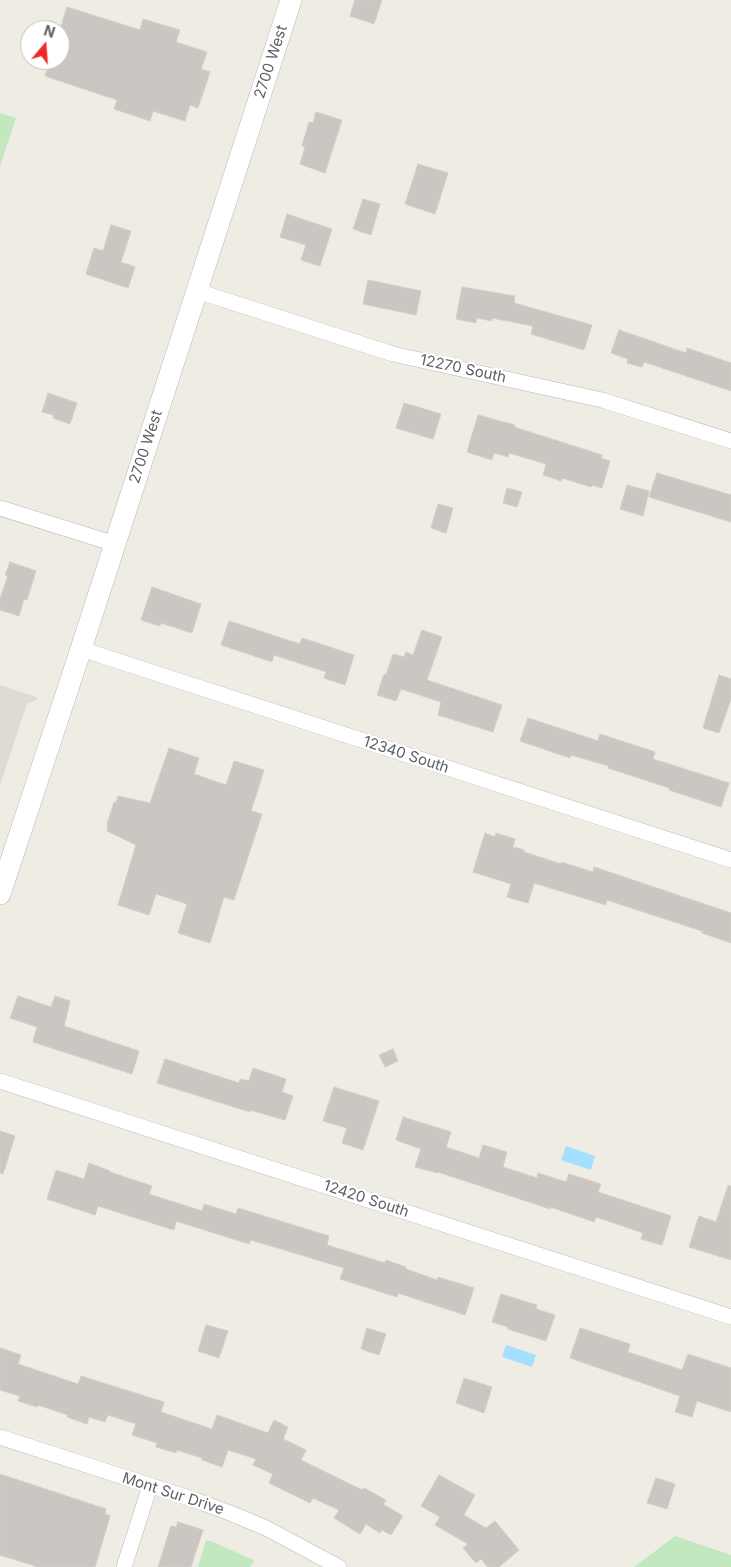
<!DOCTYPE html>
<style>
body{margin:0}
#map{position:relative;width:731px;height:1567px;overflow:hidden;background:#efece4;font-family:Inter,sans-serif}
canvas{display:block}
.north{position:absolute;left:20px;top:20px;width:50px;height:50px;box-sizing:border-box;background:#fff;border:1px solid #bec0c2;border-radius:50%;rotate:18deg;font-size:14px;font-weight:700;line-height:20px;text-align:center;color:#5c6166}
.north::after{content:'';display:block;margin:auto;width:18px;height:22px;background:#f02a2a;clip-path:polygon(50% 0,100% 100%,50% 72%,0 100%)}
</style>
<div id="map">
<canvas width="731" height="1567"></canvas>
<div class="north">N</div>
</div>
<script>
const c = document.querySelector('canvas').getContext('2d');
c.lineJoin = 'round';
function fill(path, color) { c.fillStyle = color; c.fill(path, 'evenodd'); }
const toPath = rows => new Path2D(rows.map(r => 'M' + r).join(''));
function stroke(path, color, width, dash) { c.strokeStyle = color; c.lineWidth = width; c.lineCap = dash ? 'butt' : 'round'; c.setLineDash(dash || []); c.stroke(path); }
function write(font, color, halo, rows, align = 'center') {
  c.font = font + ' Inter,sans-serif'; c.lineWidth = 4.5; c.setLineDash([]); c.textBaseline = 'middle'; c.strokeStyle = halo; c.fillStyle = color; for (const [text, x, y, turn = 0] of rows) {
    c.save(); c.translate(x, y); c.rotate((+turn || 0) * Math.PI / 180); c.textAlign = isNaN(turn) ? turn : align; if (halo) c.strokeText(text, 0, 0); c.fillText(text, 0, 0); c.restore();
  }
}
const education = toPath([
 [0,685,39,698,27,704,25,709,0,786]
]);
const green = toPath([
 [0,113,16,118,0,166],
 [675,1536,731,1555,731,1567,634,1567],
 [206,1540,213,1542,254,1560,250,1567,198,1567]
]);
const water = toPath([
 [566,1146,595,1156,591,1170,561,1160],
 [506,1345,536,1355,532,1367,502,1357]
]);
const building = toPath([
 [355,0,382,0,374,24,350,16,355,0],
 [67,7,140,30,143,19,180,30,176,42,207,52,201,69,210,72,198,108,190,105,185,121,153,111,150,121,114,109,117,100,45,76,50,60,60,60,60,30,67,7],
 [316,112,342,120,325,173,300,164,305,147,302,146,309,122,313,123,316,112],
 [418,164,448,173,435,214,405,204,418,164],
 [363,199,380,204,371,235,353,229,363,199],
 [287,214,332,229,320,266,301,260,306,245,280,237,287,214],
 [111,225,131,231,121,262,135,267,128,288,86,274,94,248,103,251,111,225],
 [368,280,421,291,416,315,363,304,368,280],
 [462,287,515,296,514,303,592,325,584,350,531,334,533,326,492,318,492,321,477,318,476,323,456,319,462,287],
 [619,330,686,353,687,348,731,363,731,391,644,362,642,367,627,363,628,359,611,353,619,330],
 [48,393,77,403,70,424,53,418,54,415,42,412,48,393],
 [404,403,441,414,433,439,396,428,404,403],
 [478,415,515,425,514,427,602,455,601,458,610,461,602,488,592,485,591,487,562,478,561,481,543,475,546,464,509,453,508,457,494,453,492,460,467,452,478,415],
 [657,473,731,495,731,522,649,497,657,473],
 [627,485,649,491,643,516,620,509,627,485],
 [507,488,522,492,517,507,503,503,507,488],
 [438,504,453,508,446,533,431,528,438,504],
 [10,562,36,571,27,600,24,599,19,616,0,610,0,599,8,576,5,575,10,562],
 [152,587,201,604,192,633,161,623,160,626,141,620,152,587],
 [229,621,300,644,302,638,354,655,345,685,324,678,326,672,274,655,272,662,221,645,229,621],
 [422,630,442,637,427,680,502,705,493,732,438,715,441,702,401,689,396,701,377,695,384,674,386,675,393,654,404,657,406,652,413,655,422,630],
 [719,675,731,679,731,699,719,733,703,728,719,675],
 [528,718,598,741,600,734,655,752,653,759,729,783,721,807,669,790,669,788,608,768,609,766,571,755,570,758,520,741,528,718],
 [169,748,199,758,194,774,226,785,234,761,264,770,251,811,262,814,234,900,224,897,210,943,178,933,187,904,156,894,149,915,118,905,136,845,107,831,108,825,107,824,114,802,116,803,118,796,150,803,169,748],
 [485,833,495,837,496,833,515,839,513,847,524,850,524,852,561,864,561,862,593,872,594,867,731,913,731,943,702,933,702,931,607,900,606,905,534,883,528,903,507,897,511,884,473,872,485,833],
 [18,996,51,1007,55,996,70,1001,64,1026,139,1051,132,1074,33,1042,37,1027,10,1018,18,996],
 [393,1049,398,1061,385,1067,379,1055,393,1049],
 [165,1059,239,1083,240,1079,249,1081,253,1068,286,1079,282,1092,293,1096,285,1120,250,1110,250,1112,157,1083,165,1059],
 [334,1087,379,1101,363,1150,342,1143,347,1128,323,1121,334,1087],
 [403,1117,451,1132,446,1147,479,1158,483,1145,507,1152,503,1167,537,1178,538,1173,566,1182,569,1174,601,1184,598,1192,671,1216,662,1245,641,1239,643,1233,596,1217,594,1222,551,1207,550,1209,438,1172,438,1173,415,1167,421,1149,396,1140,403,1117],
 [0,1131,15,1136,3,1174,0,1173,0,1131],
 [89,1163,110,1171,110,1172,152,1186,149,1194,202,1211,204,1204,236,1214,238,1208,329,1236,327,1245,385,1263,386,1260,406,1267,406,1269,437,1280,438,1277,474,1288,465,1315,398,1293,397,1297,340,1279,344,1268,251,1240,249,1244,176,1221,174,1230,98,1206,95,1215,47,1199,56,1170,84,1179,89,1163],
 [728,1186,731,1186,731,1260,689,1247,699,1216,716,1222,728,1186],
 [501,1294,537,1305,536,1309,555,1315,546,1341,508,1329,508,1327,492,1322,501,1294],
 [206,1325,228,1331,219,1358,198,1351,206,1325],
 [367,1328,386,1334,379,1355,361,1349,367,1328],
 [580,1328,630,1344,628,1352,682,1370,688,1354,731,1368,731,1412,697,1401,692,1417,675,1412,680,1396,570,1358,580,1328],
 [0,1348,21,1355,18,1364,78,1384,81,1376,164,1402,161,1412,212,1429,217,1415,268,1433,274,1420,288,1427,283,1439,306,1450,301,1460,362,1490,364,1488,386,1500,383,1504,403,1516,391,1535,382,1530,380,1533,366,1524,360,1534,334,1518,339,1510,313,1498,310,1503,269,1483,273,1474,253,1465,256,1459,228,1450,222,1467,202,1460,202,1458,177,1450,176,1453,156,1447,157,1443,132,1435,136,1424,108,1415,105,1422,89,1417,87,1424,67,1417,68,1415,38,1405,37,1407,18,1401,20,1396,0,1390,0,1348],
 [464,1378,492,1387,484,1413,456,1403,464,1378],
 [0,1474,106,1509,105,1514,110,1516,95,1567,38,1567,0,1555,0,1474],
 [439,1475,475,1495,464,1515,486,1528,495,1521,519,1550,499,1567,488,1567,481,1559,476,1563,463,1548,468,1544,435,1525,440,1517,421,1506,439,1475],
 [656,1478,675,1484,667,1509,647,1503,656,1478],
 [178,1522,203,1530,191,1567,158,1567,171,1526,176,1527,178,1522]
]);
const street = toPath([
 [197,291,393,354,602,400,731,441],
 [0,508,115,544],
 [81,649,731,860],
 [0,1081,731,1317],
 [0,1437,195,1500,230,1513,266,1528,339,1567],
 [124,1567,150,1486]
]);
const secondary = toPath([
 [0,894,81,649,291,0]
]);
const streetNames = [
 ["2700 West",271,62,-72],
 ["12270 South",463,369,12],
 ["2700 West",146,447,-72],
 ["12340 South",406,755,18],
 ["12420 South",366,1199,18],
 ["Mont Sur Drive",173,1494,18]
];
fill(education, '#dfdbd3');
fill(green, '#c3e8c0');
fill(water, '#a5dfff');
fill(building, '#cac7c2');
stroke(building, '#d4cdc2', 1);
stroke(street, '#b5b8bc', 16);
stroke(secondary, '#b6babf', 22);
stroke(street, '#fff', 15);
stroke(secondary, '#fff', 21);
write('15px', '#5c6166', '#fff', streetNames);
</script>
